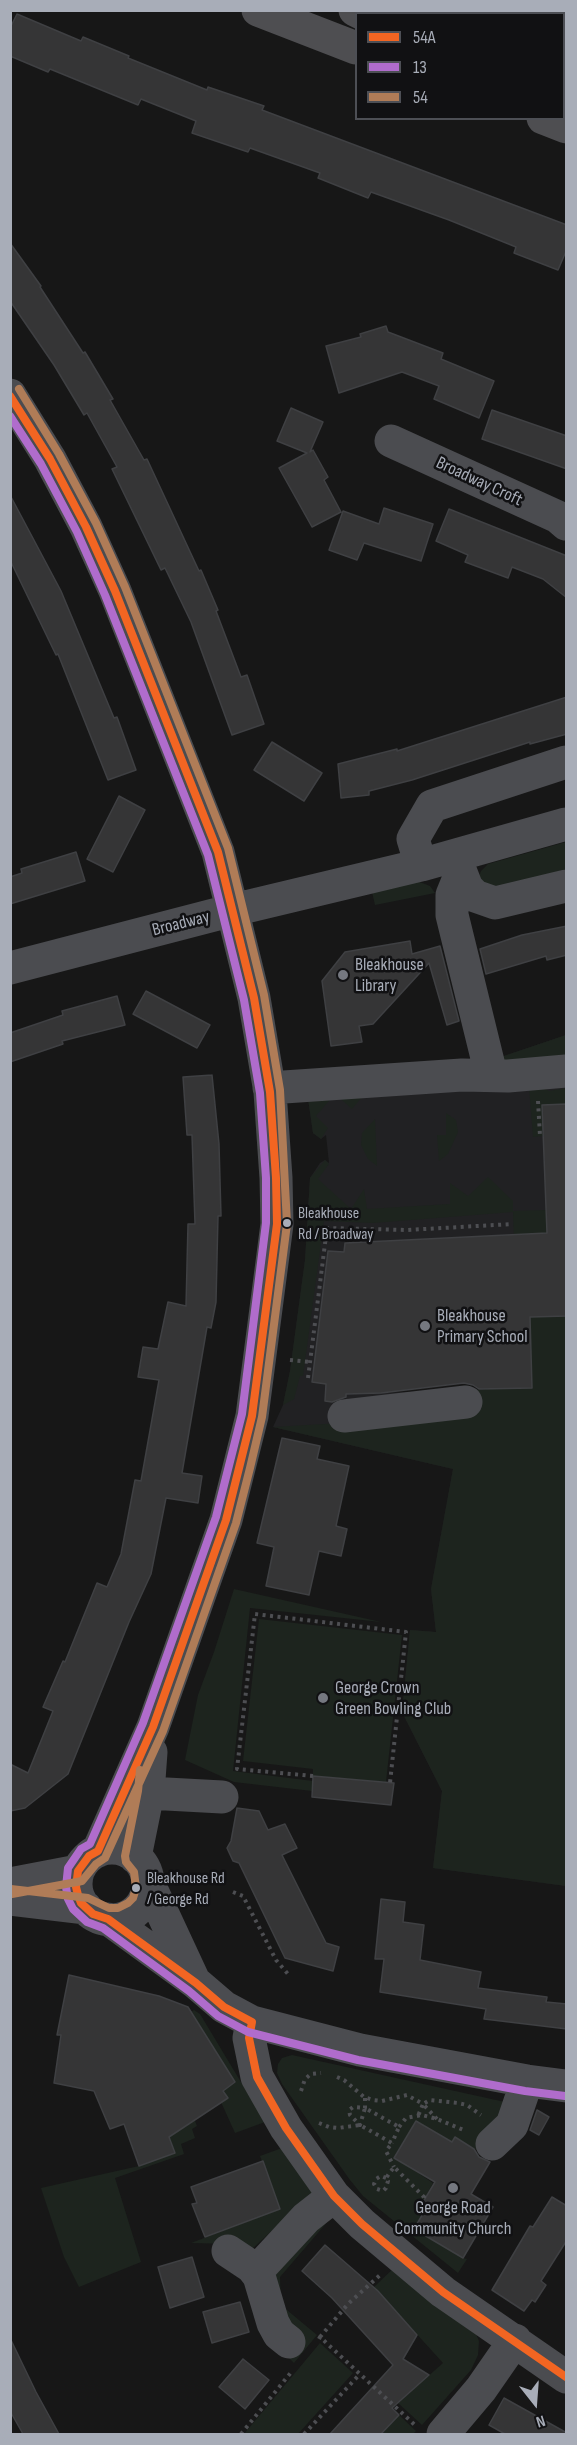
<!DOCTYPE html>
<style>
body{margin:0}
#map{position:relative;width:577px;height:2445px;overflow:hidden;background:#171717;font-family:"Sofia Sans Condensed",sans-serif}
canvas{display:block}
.frame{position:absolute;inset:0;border:12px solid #a8adb8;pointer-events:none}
.legend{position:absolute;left:355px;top:12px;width:210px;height:108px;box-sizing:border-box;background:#111113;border:2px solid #4d4f55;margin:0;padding:8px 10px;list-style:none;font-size:18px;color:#a8adb8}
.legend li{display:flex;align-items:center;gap:12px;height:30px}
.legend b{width:30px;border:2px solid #4d4f55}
.north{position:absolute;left:505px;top:2373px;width:60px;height:60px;-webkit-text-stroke:4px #111113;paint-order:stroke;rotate:163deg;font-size:16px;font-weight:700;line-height:24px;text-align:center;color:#a8adb8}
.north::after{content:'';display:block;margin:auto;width:21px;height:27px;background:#a8adb8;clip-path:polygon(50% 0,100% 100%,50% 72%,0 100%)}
</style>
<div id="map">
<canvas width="577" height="2445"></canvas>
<div class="frame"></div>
<ul class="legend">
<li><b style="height:8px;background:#f26522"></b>54A</li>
<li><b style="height:8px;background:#b06ccc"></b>13</li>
<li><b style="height:8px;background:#b07c57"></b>54</li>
</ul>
<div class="north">N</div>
</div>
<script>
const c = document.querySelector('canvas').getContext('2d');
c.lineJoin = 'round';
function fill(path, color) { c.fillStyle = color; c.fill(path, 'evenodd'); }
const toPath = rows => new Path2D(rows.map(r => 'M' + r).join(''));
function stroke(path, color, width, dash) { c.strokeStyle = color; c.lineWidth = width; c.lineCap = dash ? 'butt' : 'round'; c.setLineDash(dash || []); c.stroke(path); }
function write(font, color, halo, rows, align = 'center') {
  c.font = font + ' "Sofia Sans Condensed",sans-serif'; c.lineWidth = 5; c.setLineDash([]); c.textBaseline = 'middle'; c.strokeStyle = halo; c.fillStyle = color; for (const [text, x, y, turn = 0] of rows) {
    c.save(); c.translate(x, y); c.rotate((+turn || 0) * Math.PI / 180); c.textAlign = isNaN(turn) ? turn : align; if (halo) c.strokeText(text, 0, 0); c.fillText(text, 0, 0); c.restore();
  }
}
const built = toPath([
 [566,1035,566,1104,542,1106,551,1316,566,1886,433,1868,442,1791,402,1712,410,1630,436,1632,431,1589,453,1469,273,1427,283,1405,290,1371,305,1260,310,1178,320,1163,325,1160,329,1163,326,1135,321,1139,313,1133,307,1092,498,1058],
 [346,1235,364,1236,363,1242,513,1235,515,1272,528,1273,532,1388,346,1394,345,1403,325,1401]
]);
const green = toPath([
 [566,842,566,869,496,890,478,879,481,871,488,864],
 [417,881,430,886,435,893,375,905,372,892],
 [566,1035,566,1064,511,1068,498,1058],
 [525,1078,549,1091,566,1088,566,1104,542,1105,543,1136,533,1137,529,1087],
 [448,1084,451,1090,363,1096,352,1109,335,1094,316,1116,328,1128,321,1139,313,1133,307,1092],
 [446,1113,456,1120,458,1132,448,1154,439,1161,437,1135,446,1135],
 [375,1119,377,1166,368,1159,361,1145,362,1133],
 [325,1160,329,1164,318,1179,351,1209,364,1189,367,1209,450,1204,450,1183,468,1196,488,1177,513,1201,513,1211,546,1210,551,1316,566,1316,566,1886,433,1868,442,1791,402,1712,410,1630,436,1632,431,1589,453,1469,273,1427,376,1421,466,1390,532,1387,528,1273,515,1272,513,1212,373,1223,324,1221,303,1376,300,1376,294,1399,283,1405,290,1371,305,1260,310,1178],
 [234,1589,381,1622,250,1608,233,1771,313,1781,312,1791,234,1782,185,1760,198,1695,214,1652],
 [259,1619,402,1635,386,1782,313,1776,313,1769,243,1761],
 [194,2010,200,2014,265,2122,235,2133,221,2102,228,2098,223,2091,235,2082,199,2024,178,2019],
 [292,2055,514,2104,484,2154,456,2138,452,2142,416,2121,394,2157,433,2183,423,2202,428,2205,463,2258,467,2259,458,2273,363,2196,350,2180,282,2084,277,2073,278,2064,282,2058],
 [157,2100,191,2111,197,2126,192,2129,195,2138,181,2144,184,2154,115,2178,141,2262,79,2287,64,2257,41,2188,139,2166,175,2153],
 [282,2148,314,2192,251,2250,231,2244,191,2243,280,2209,260,2156],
 [329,2220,280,2277,281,2305,317,2335,294,2363,287,2356,284,2317,274,2282,276,2267,285,2255],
 [395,2267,476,2334,479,2341,478,2355,471,2370,422,2425,398,2403,443,2363,374,2287],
 [320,2343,353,2373,298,2434,244,2434],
 [399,2415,416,2431,413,2434,382,2434]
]);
const building = toPath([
 [17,14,81,41,83,37,129,56,128,58,207,90,208,87,264,106,262,110,567,225,567,249,558,270,514,253,516,247,449,220,371,192,368,198,318,178,320,173,250,148,248,152,192,133,196,121,141,99,138,105,50,69,48,72,10,56,10,28,17,14],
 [10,243,41,286,40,287,83,353,85,352,113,399,110,400,144,460,147,459,199,571,201,570,218,610,216,611,241,677,247,675,264,724,232,735,191,622,165,568,161,570,112,469,117,467,87,413,84,415,54,365,10,301,10,243],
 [386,326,388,332,443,353,441,359,494,381,479,418,434,399,439,386,402,372,339,393,326,346,361,337,360,334,386,326],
 [291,408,323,422,310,452,313,450,328,477,324,480,341,512,312,527,279,468,307,453,277,441,291,408],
 [492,410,567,436,567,469,482,439,492,410],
 [10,495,61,591,114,718,117,717,136,770,108,780,58,654,56,655,10,560,10,495],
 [384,508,433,524,421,561,364,543,357,560,329,550,343,511,379,524,384,508],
 [449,509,567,556,567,598,543,579,512,567,508,578,465,562,468,555,436,541,449,509],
 [567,697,567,734,530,744,530,742,412,780,369,791,369,795,341,798,338,764,397,749,397,751,567,697],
 [272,742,322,773,304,801,254,770,272,742],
 [119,796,145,810,113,872,87,859,119,796],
 [76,852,85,881,10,904,10,877,22,873,21,869,76,852],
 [567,926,567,955,547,960,546,956,486,974,480,949,522,935,567,926],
 [410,941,412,954,440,946,459,1021,447,1025,429,963,373,1024,359,1026,362,1042,331,1046,322,981,345,952,410,941],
 [146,991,210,1025,197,1048,133,1014,146,991],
 [117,996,125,1025,62,1041,63,1044,10,1062,10,1033,63,1015,62,1011,117,996],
 [212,1075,219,1144,221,1216,218,1216,216,1302,211,1328,207,1327,182,1473,202,1476,198,1503,166,1498,151,1574,129,1622,68,1774,25,1808,10,1811,10,1764,28,1773,53,1711,43,1707,63,1661,65,1662,97,1583,107,1587,121,1554,135,1480,141,1481,159,1380,138,1377,143,1347,158,1349,168,1302,186,1306,188,1224,195,1224,192,1135,187,1135,183,1077,212,1075],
 [567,1104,567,1316,530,1317,532,1388,479,1389,473,1385,464,1383,381,1393,346,1394,346,1397,332,1402,325,1401,326,1384,312,1382,328,1251,344,1252,345,1243,547,1233,542,1105,567,1104],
 [282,1438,320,1446,317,1459,349,1466,336,1526,347,1529,341,1556,319,1551,309,1595,266,1586,274,1547,257,1543,282,1438],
 [313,1776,394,1783,391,1805,312,1797,313,1776],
 [237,1808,259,1811,268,1830,285,1824,297,1848,282,1855,326,1943,339,1947,333,1971,285,1958,239,1863,233,1861,227,1848,231,1841,237,1808],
 [381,1899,405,1902,403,1922,424,1925,420,1960,481,1972,478,1988,547,1997,546,2002,567,2004,567,2029,484,2019,486,2009,380,1992,384,1959,375,1959,381,1899],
 [69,1975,159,1996,188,2007,235,2082,223,2091,228,2098,169,2137,175,2153,139,2166,124,2124,110,2129,94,2091,54,2083,61,2035,57,2035,69,1975],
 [537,2110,549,2117,539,2135,530,2130,537,2110],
 [416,2121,452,2142,455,2137,474,2149,479,2157,490,2162,471,2194,493,2207,463,2258,414,2229,428,2205,423,2202,435,2182,394,2158,416,2121],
 [263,2161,280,2209,205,2237,192,2204,197,2203,191,2187,263,2161],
 [552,2197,567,2206,567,2240,541,2281,546,2285,535,2302,532,2300,524,2311,492,2290,530,2226,533,2227,552,2197],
 [325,2245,378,2291,417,2335,403,2359,429,2375,392,2408,399,2415,381,2434,330,2434,393,2365,332,2298,302,2271,325,2245],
 [192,2257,204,2297,170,2308,158,2267,192,2257],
 [240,2302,249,2332,212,2343,203,2312,240,2302],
 [10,2338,36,2392,59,2434,23,2434,10,2411,10,2338],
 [243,2359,269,2380,245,2409,219,2387,243,2359],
 [504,2398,567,2433,567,2434,505,2434,489,2425,504,2398]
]);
const path = toPath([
 [538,1101,540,1136],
 [290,1360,310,1362],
 [308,1378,327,1228,407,1230,513,1224],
 [313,1776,237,1769,255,1614,406,1632,390,1783],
 [233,1892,243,1896,276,1960,288,1974],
 [337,2077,344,2080,364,2097,373,2100,382,2101,407,2095,423,2104,418,2116],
 [301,2091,305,2079,311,2074,321,2073],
 [365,2098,365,2108,353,2107,349,2110,350,2115,360,2125,365,2108,399,2127,392,2143],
 [437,2119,423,2104,430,2100,458,2103,467,2105,481,2115],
 [319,2123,329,2127,338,2128,360,2125,392,2143,386,2151,394,2167],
 [399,2127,406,2118,422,2115,437,2119,466,2131],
 [386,2178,381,2176,376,2179,374,2184,377,2189,383,2191,386,2188,388,2181,386,2178,394,2167,424,2197,419,2207,425,2210],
 [320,2337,348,2304,380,2275],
 [319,2339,320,2337,416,2426],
 [241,2434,293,2370],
 [304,2434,360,2374]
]);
const minor = toPath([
 [10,395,50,459,86,527,115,591,218,852,254,998,270,1092,276,1178,277,1224,252,1416,226,1520,153,1727,98,1851],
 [391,441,558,517,566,524],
 [455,857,467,888,475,896,495,903,566,886],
 [421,865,413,839,432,806,566,762],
 [461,873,452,895,452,915,491,1074],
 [10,968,233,910,421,865,566,824],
 [269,1088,462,1075,508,1076,566,1071],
 [344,1416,466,1402],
 [148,1793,222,1797],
 '76 1884a36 36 0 1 1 72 0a36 36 0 1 1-72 0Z',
 [135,1857,148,1793,151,1752],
 [148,1882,194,1981],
 [10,1884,78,1871],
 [10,1899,86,1908],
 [108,1919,196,1983,224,2007,252,2022,360,2050,527,2081,566,2086],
 [252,2022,249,2038,257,2077,286,2128,334,2196,362,2224,443,2292,566,2377],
 [492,2144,512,2125,527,2081],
 [228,2251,252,2267,259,2276,273,2323,279,2334,289,2342],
 [256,2272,306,2218,334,2196],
 [443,2434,481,2389,515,2340]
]);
const highway = toPath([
 [258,10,356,48],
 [355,10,363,14],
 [564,90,566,91],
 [543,118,566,127]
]);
const bus1 = toPath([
 [10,396,50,459,86,527,115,591,218,852,254,998,270,1092,276,1178,277,1224,252,1416,226,1520,153,1727,98,1851,89,1856,78,1871,76,1887,78,1895,81,1903,93,1914,108,1919,196,1983,224,2007,252,2022,249,2038,257,2077,286,2128,334,2196,362,2224,443,2292,566,2377]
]);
const bus2 = toPath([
 [10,416,41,464,77,532,105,595,208,855,244,1000,260,1093,266,1178,266,1223,242,1414,216,1517,143,1723,90,1844,81,1849,68,1868,66,1887,68,1899,73,1909,87,1922,103,1928,189,1991,218,2016,248,2032,358,2060,525,2091,565,2096]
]);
const bus3 = toPath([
 [11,1889,88,1898,109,1908,118,1908,128,1903,133,1898,136,1888,134,1872,126,1862,125,1856,138,1791,140,1770],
 [12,1894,82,1881,96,1864,105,1858,163,1731,236,1523,250,1468,262,1417,287,1224,280,1090,264,995,228,848,125,587,96,523,59,454,19,389]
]);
const markers = [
 [343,975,6,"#757880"],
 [287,1223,5,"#a8adb8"],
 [425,1326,6,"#757880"],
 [323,1698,6,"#757880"],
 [136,1888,5,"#a8adb8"],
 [453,2188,6,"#757880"]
];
const busNames = [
 ["Bleakhouse",298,1214],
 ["Rd / Broadway",298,1235],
 ["Bleakhouse Rd",147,1879],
 ["/ George Rd",147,1900]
];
const streetNames = [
 ["Broadway Croft",479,482,25],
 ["Broadway",181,924,-14]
];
const poiNames = [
 ["Bleakhouse",355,965],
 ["Library",355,986],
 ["Bleakhouse",437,1316],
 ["Primary School",437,1337],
 ["George Crown",335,1688],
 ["Green Bowling Club",335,1709],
 ["George Road",453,2208,"center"],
 ["Community Church",453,2229,"center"]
];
fill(built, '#212123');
fill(green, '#1d241e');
fill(building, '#353536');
stroke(building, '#3f4043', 1.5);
stroke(path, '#4d4e52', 4, [3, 4.5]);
stroke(minor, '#4b4c50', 33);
stroke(highway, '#4e4e51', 33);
stroke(bus1, '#f26522', 8);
stroke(bus2, '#b06ccc', 8);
stroke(bus3, '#b07c57', 8);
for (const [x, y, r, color] of markers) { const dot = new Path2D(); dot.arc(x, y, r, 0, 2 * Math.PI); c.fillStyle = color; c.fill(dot); stroke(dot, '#111113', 2); }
write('16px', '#a8adb8', '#111113', busNames, 'left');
write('18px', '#a8adb8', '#111113', streetNames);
write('18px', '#a8adb8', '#111113', poiNames, 'left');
</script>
